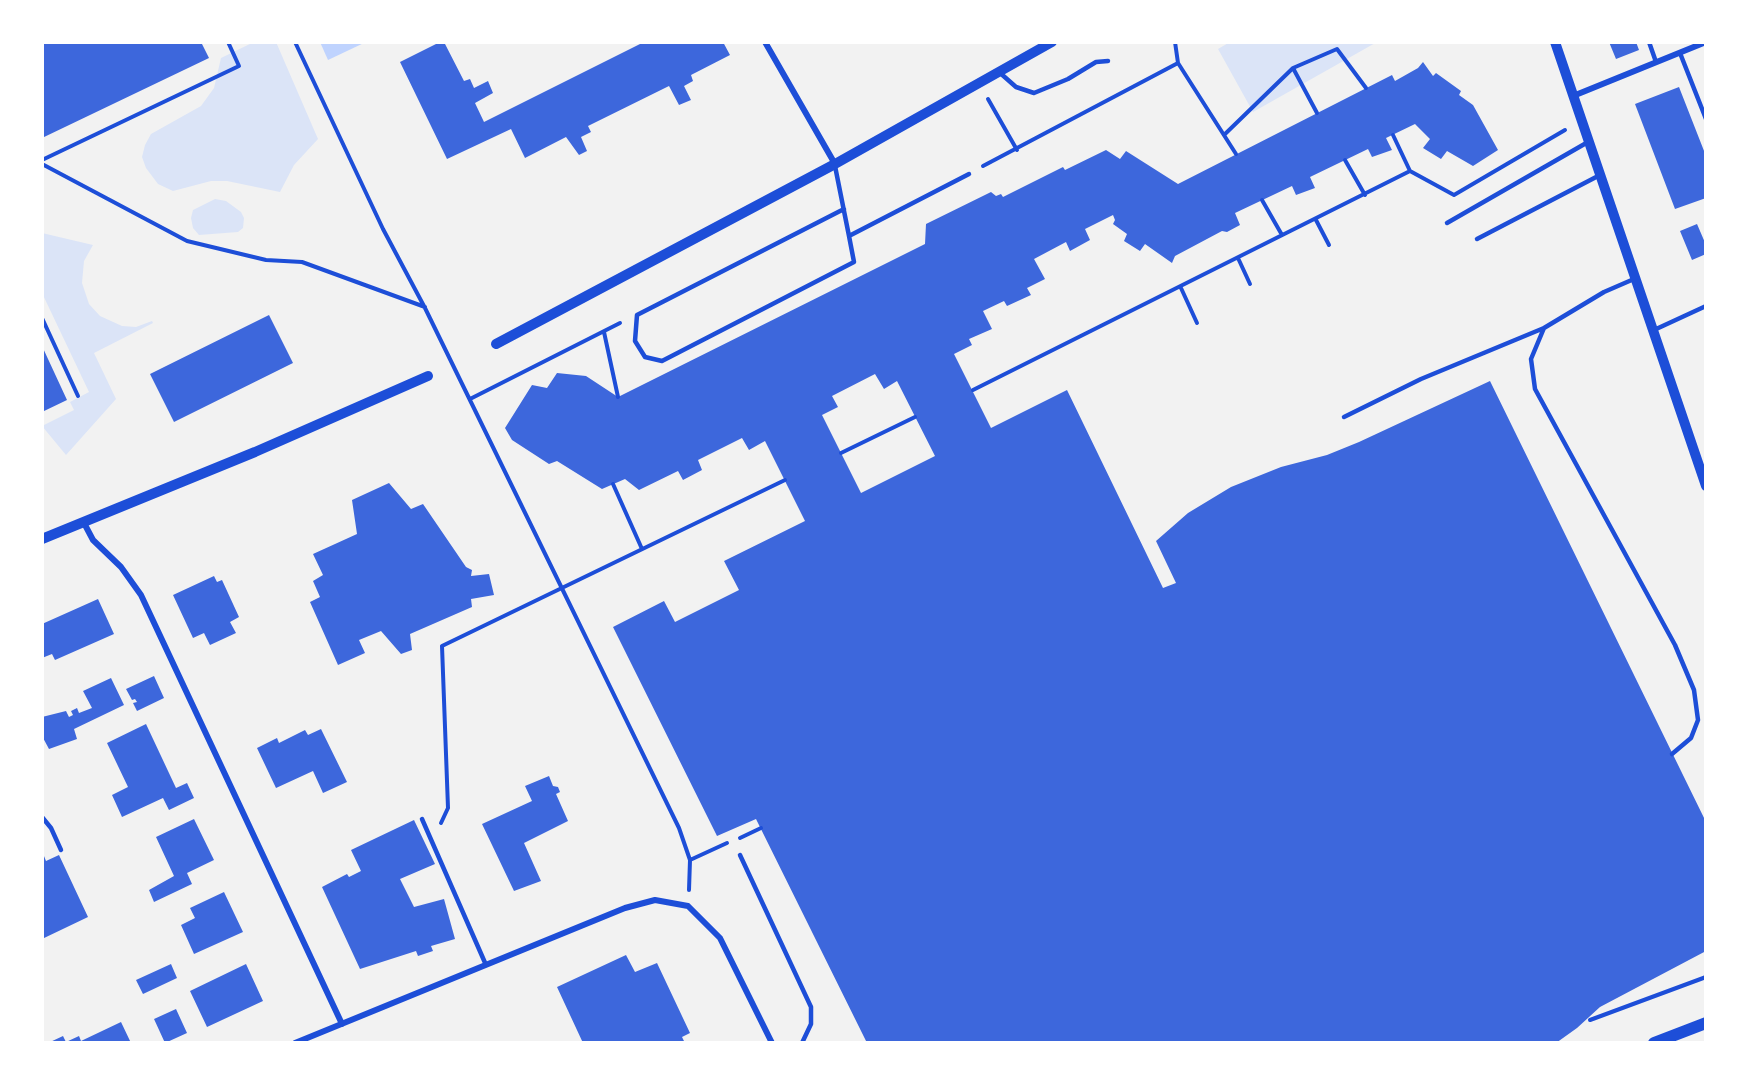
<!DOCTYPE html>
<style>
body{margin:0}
#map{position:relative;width:1748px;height:1085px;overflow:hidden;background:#f2f2f2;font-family:Figtree,sans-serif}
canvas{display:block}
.frame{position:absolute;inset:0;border:44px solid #fff;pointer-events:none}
</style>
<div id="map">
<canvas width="1748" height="1085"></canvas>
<div class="frame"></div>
</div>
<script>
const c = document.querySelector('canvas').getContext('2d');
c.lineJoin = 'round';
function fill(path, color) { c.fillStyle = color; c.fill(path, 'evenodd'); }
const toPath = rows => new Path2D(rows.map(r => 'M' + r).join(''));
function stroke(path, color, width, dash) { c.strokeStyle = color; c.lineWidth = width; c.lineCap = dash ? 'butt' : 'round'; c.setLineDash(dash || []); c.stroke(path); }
const green = toPath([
 [254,42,276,42,318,139,294,165,280,192,227,181,211,181,173,191,158,184,146,168,142,157,145,145,151,134,201,106,214,88,221,58],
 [1230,42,1377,42,1253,112,1218,49],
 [215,199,226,201,241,212,244,218,243,228,238,232,199,235,193,228,191,218,193,210],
 [42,233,93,245,84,261,82,283,89,304,100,316,122,326,136,327,152,321,153,323,94,353,116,399,66,455,42,426,74,410,70,402,89,392,42,293]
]);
const water = toPath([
 [320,42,366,42,328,60]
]);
const building = toPath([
 [42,42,201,42,209,58,42,138],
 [440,42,444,42,464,81,470,79,474,88,488,81,493,93,475,103,484,122,644,42,723,42,730,55,691,75,693,81,684,86,691,100,679,105,669,86,588,126,591,132,581,137,587,151,579,155,566,137,525,158,511,129,447,159,400,62],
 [1609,42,1636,42,1639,50,1616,59],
 [1423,62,1433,76,1436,73,1461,91,1459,95,1473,105,1498,150,1473,166,1447,151,1441,159,1423,148,1430,139,1415,124,1386,138,1392,150,1372,157,1368,149,1310,177,1315,188,1296,195,1292,186,1235,213,1240,225,1227,232,1222,231,1175,256,1172,263,1145,244,1140,251,1124,241,1127,234,1113,224,1115,220,1113,215,1085,229,1090,240,1070,251,1066,242,1034,259,1045,279,1027,288,1031,295,1007,306,1004,301,983,311,992,329,969,339,972,345,954,354,991,428,1067,390,1163,588,1176,583,1156,541,1188,513,1231,487,1281,467,1327,455,1359,442,1490,381,1706,822,1706,951,1600,1007,1577,1028,1556,1043,867,1043,756,819,717,836,613,627,664,601,675,622,739,590,724,561,805,521,765,441,749,450,742,438,698,460,702,470,683,480,678,471,639,490,625,479,602,489,557,461,549,464,512,440,505,428,532,385,547,388,557,373,586,376,618,397,925,244,926,224,991,192,996,196,1001,194,1003,197,1063,167,1065,170,1106,150,1120,159,1126,151,1178,184,1392,75,1395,81,1418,68],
 [875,374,884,389,897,381,935,456,861,493,822,415,838,407,832,396],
 [1679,87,1706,156,1706,198,1675,209,1635,104],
 [1697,224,1706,245,1706,254,1692,260,1680,231],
 [269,315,293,363,174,422,150,374],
 [42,346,67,400,42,412],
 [389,483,411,509,423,504,466,567,472,570,471,576,489,574,494,595,471,599,472,607,410,634,412,650,401,654,381,631,359,640,365,653,338,665,310,602,320,597,313,581,323,575,313,554,357,534,352,500],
 [214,576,217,582,222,580,239,617,230,622,236,633,210,645,204,633,193,638,173,595],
 [98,599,114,634,55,660,52,654,42,658,42,624],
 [154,676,164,698,137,711,133,703,137,702,135,699,132,700,126,689],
 [111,678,124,705,74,729,77,739,49,749,42,736,42,717,66,711,69,717,73,715,71,711,77,708,79,713,92,708,83,691],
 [146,724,176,788,187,783,194,798,169,810,163,798,122,817,112,795,128,787,107,743],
 [321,729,347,782,323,793,313,771,276,788,257,748,277,738,279,743,305,730,308,735],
 [549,776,553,786,558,787,560,792,556,794,568,821,524,843,541,881,514,891,482,824,532,801,525,786],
 [194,819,214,860,187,873,192,884,154,902,149,890,174,876,156,837],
 [414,820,435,864,400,879,414,907,444,899,455,939,431,946,433,951,418,956,416,951,360,969,322,887,347,874,349,877,361,871,351,850],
 [42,851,46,861,59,855,88,917,42,939],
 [224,892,243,932,194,954,181,925,195,918,190,908],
 [626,955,635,972,657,963,690,1033,682,1037,685,1043,583,1043,557,987],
 [171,964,177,978,143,994,136,980],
 [246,964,263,1001,207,1027,190,991],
 [176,1009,187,1033,165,1043,154,1019],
 [121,1022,131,1043,48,1043,63,1036,66,1042,79,1036,81,1041]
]);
const path = toPath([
 [295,42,383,229,425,308,679,828,690,860,689,890],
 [1178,63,1236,154],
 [988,99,1017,150],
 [1317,113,1293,68,1337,49,1366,88],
 [1224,135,1293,68],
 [1393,135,1410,171],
 [42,160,239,66,228,42],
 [1345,160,1365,195],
 [42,164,187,241,266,260,302,262,425,307],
 [983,166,1178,63,1175,42],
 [1262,200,1282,235],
 [1316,220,1329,245],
 [1238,258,1250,284],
 [1181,288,1197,323],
 [42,318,78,396],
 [604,332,618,397],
 [973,390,1410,171,1454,195,1565,130],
 [470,399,620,323],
 [841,453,915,417],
 [613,484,642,549],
 [441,823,448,808,442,646,785,480],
 [740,838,761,828],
 [690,860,727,843],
 [1590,1020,1706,977]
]);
const service = toPath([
 [1649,42,1656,62],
 [1680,53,1706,119],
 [999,72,1016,87,1034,93,1068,79,1096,62,1108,61],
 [835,166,849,236,969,174],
 [844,209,637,315,635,341,645,357,662,361,854,262,849,236],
 [1447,223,1588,142],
 [1477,239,1600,175],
 [1634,279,1604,292,1544,328,1531,359,1535,389,1675,645,1694,690,1698,720,1691,738,1672,754],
 [1654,330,1706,306],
 [1344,417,1421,379,1544,328],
 [42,817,51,828,61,850],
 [422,819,486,965],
 [740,855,811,1007,811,1024,802,1043]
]);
const minor = toPath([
 [765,42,835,164],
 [1573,96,1706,42],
 [84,523,93,540,121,567,141,595,342,1024],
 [295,1043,625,908,655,900,688,906,720,938,772,1043]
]);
const tertiary = toPath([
 [1555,42,1706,486],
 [496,344,835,164,1052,42],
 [42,539,255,452,428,376]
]);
const secondary = toPath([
 [1654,1043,1706,1023]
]);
fill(green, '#dbe4f7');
fill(water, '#bfd3fe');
fill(building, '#3d67dc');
stroke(path, '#1d4ed8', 4);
stroke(service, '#1d4ed8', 4.5);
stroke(minor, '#1d4ed8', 6);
stroke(tertiary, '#1d4ed8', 10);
stroke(secondary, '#1d4ed8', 12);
</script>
